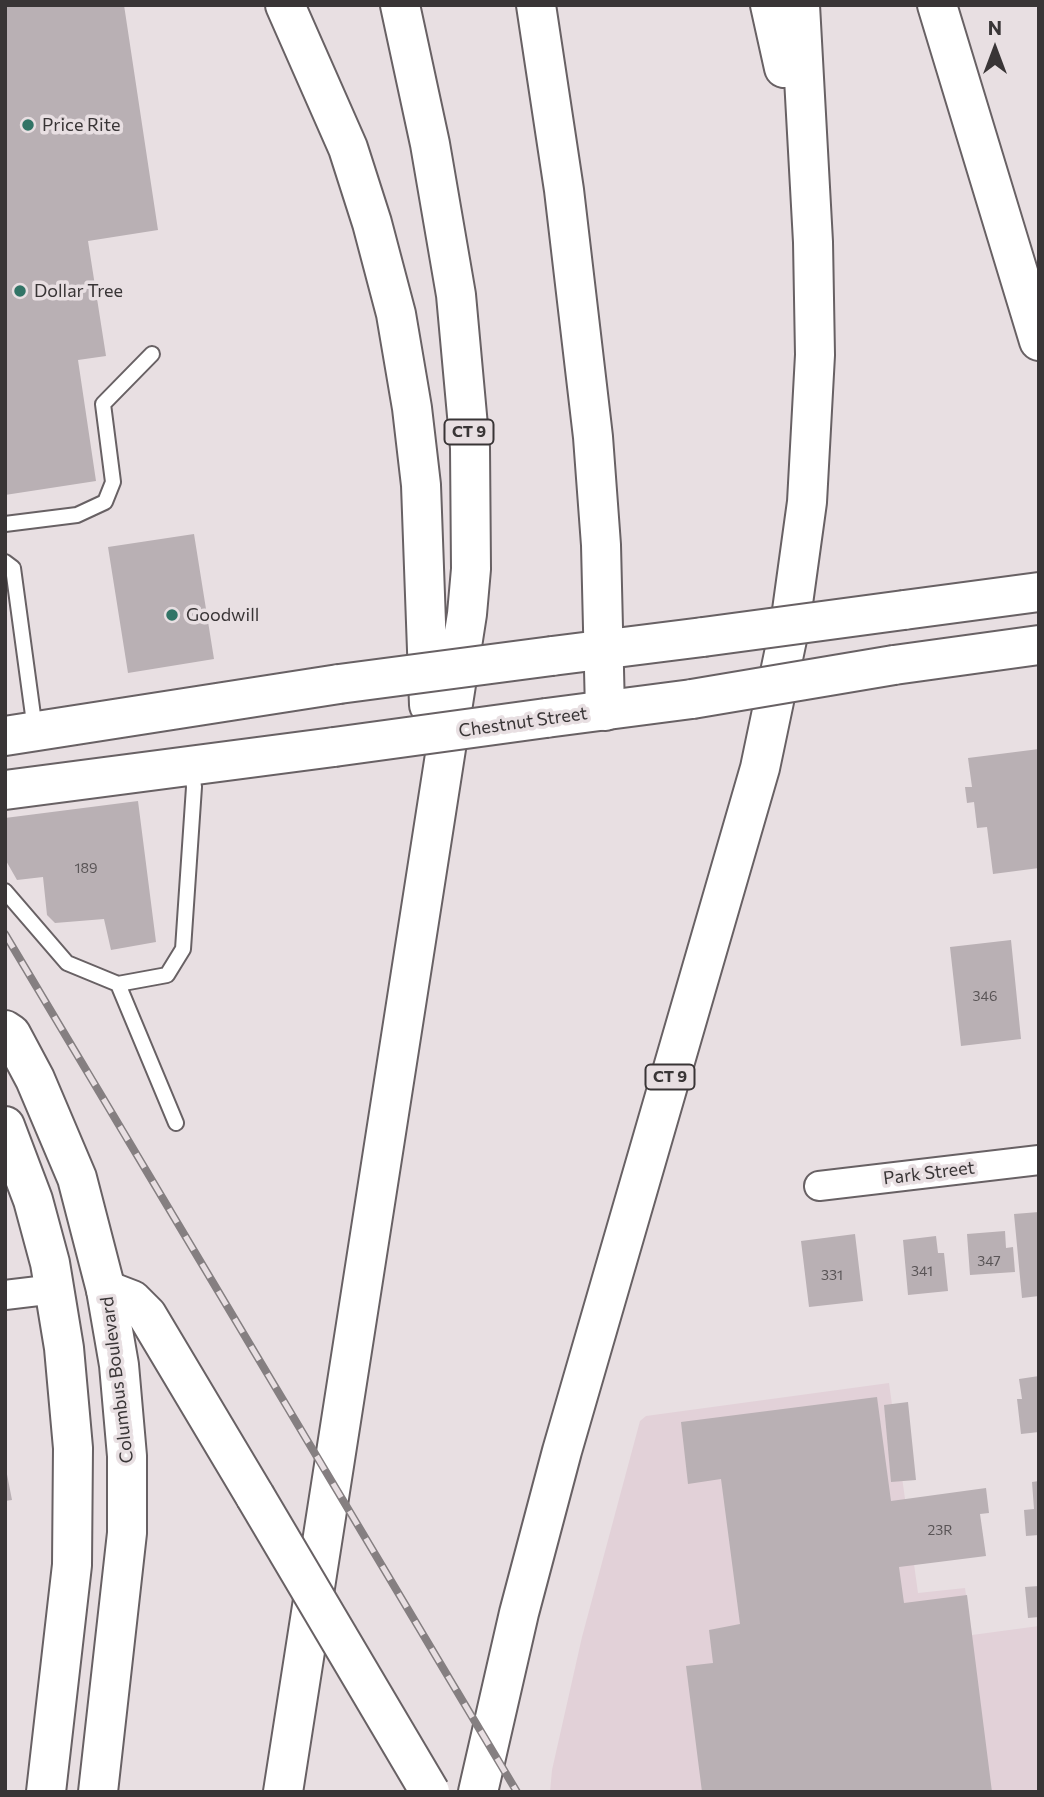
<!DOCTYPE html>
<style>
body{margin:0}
#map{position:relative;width:1044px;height:1797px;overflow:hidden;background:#e8dfe2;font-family:Commissioner,sans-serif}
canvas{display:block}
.frame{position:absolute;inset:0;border:7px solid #393536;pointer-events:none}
.north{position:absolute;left:960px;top:14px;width:70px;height:70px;-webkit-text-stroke:5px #e8dfe2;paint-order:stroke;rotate:0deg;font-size:19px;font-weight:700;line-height:28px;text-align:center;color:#393536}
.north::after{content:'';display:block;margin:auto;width:24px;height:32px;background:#393536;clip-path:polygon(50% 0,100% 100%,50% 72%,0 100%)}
</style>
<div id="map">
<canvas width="1044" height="1797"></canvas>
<div class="frame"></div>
<div class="north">N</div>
</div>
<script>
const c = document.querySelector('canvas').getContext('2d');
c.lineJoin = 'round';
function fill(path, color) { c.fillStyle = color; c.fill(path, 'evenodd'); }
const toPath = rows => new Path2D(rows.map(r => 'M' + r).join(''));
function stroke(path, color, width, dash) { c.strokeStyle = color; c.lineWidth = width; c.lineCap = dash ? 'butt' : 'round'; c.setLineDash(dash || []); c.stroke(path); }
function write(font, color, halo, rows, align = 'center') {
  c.font = font + ' Commissioner,sans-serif'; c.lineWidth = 7; c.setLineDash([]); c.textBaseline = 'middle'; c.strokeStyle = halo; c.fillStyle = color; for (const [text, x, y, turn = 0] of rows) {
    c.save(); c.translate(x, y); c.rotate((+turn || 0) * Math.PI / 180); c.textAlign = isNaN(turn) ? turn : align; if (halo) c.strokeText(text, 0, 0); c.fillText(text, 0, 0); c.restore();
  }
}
const built = toPath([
 [889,1383,918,1593,965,1588,972,1635,1039,1626,1039,1792,550,1792,552,1770,582,1637,640,1421,646,1416]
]);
const building = toPath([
 [5,5,124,5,158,230,88,241,106,356,78,360,96,481,5,495],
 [194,534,214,659,128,673,108,547],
 [1039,749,1039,868,993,874,987,827,977,828,974,802,967,803,965,787,972,787,968,758],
 [138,801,156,942,111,950,104,919,55,923,47,915,43,877,17,880,5,859,5,818],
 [1011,940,1021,1039,961,1046,950,947],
 [1039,1212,1039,1296,1022,1298,1014,1214],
 [1005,1231,1006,1248,1013,1247,1015,1272,970,1275,967,1234],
 [855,1234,863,1301,809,1307,801,1241],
 [936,1236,938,1253,944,1253,948,1291,908,1295,903,1240],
 [1039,1376,1039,1432,1021,1434,1017,1399,1022,1399,1019,1379],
 [877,1397,891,1501,986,1488,989,1513,980,1514,986,1556,899,1567,904,1603,967,1595,992,1792,702,1792,686,1666,713,1663,709,1630,740,1624,721,1479,688,1484,681,1422],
 [908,1402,916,1480,891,1482,884,1405],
 [5,1464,12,1500,5,1501],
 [1039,1481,1039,1535,1026,1536,1024,1510,1034,1509,1032,1482],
 [1039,1586,1039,1617,1028,1618,1025,1587]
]);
const lane = toPath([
 [5,524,77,515,105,502,113,482,103,404,152,354],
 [5,562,13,568,35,730],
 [5,891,67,963,118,984,167,975,183,949,194,787,191,765],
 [118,984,176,1123]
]);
const street = toPath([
 [819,1186,1039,1160],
 [5,1295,55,1289]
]);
const secondary = toPath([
 [904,610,1039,592],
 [552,656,703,637],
 [894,665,1039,645],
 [546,718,692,699],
 [5,736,339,684],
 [5,790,334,747],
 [5,1030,11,1034,35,1079,77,1178,106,1290,119,1365,127,1456,127,1533,98,1792],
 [5,1126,33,1200,50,1263,64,1348,73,1448,72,1565,46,1792]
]);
const highway = toPath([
 [285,5,348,148,372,223,396,314,412,408,421,485,429,705],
 [536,5,564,190,593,437,601,545,605,711],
 [770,5,784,68],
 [937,5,1039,341],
 [106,1290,132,1300,147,1315,255,1496],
 [283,1792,467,614,471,569,470,448,456,295,430,144,400,5],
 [478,1792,519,1613,562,1451,760,768,790,625,807,502,815,355,813,242,800,5]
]);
const rail = toPath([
 [5,934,517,1792]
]);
const secondaryBridge = toPath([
 [703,637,904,610],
 [339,684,552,656],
 [692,699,894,665],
 [334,747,546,718]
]);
const highwayBridge = toPath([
 [255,1496,430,1792]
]);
const markers = [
 [28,125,7,"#317466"],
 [20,291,7,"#317466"],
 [172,615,7,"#317466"]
];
const numberNames = [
 ["189",86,868],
 ["346",985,996],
 ["347",989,1261],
 ["341",922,1271],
 ["331",832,1275],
 ["23R",940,1530]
];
const shields = [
 [469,432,49],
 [670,1077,49]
];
const shieldNames = [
 ["CT 9",469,432],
 ["CT 9",670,1077]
];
const poiNames = [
 ["Price Rite",42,125],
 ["Dollar Tree",34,291],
 ["Goodwill",186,615]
];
const streetNames = [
 ["Chestnut Street",523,722,-8],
 ["Park Street",929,1173,-7],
 ["Columbus Boulevard",117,1380,-97]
];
fill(built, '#e2d1d8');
fill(building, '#b9b0b4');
stroke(lane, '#686164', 18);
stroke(street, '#686164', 32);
stroke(secondary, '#686164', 42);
stroke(highway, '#686164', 42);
stroke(lane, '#fff', 14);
stroke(street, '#fff', 28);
stroke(secondary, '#fff', 38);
stroke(highway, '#fff', 38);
stroke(rail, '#857f81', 8);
stroke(rail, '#e8dfe2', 5, [16]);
stroke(secondaryBridge, '#686164', 42, []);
stroke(highwayBridge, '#686164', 42, []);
stroke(secondaryBridge, '#fff', 38);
stroke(highwayBridge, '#fff', 38);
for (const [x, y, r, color] of markers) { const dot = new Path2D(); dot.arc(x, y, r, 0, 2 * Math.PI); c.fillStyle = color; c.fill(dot); stroke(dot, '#e8dfe2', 2.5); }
write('14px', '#595456', null, numberNames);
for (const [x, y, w] of shields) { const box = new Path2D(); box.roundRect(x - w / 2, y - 12.5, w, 25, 5); c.fillStyle = '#e8dfe2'; c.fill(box); stroke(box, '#393536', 2); }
write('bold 16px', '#393536', null, shieldNames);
write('18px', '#393536', '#e8dfe2', poiNames, 'left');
write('18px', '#393536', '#e8dfe2', streetNames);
</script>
